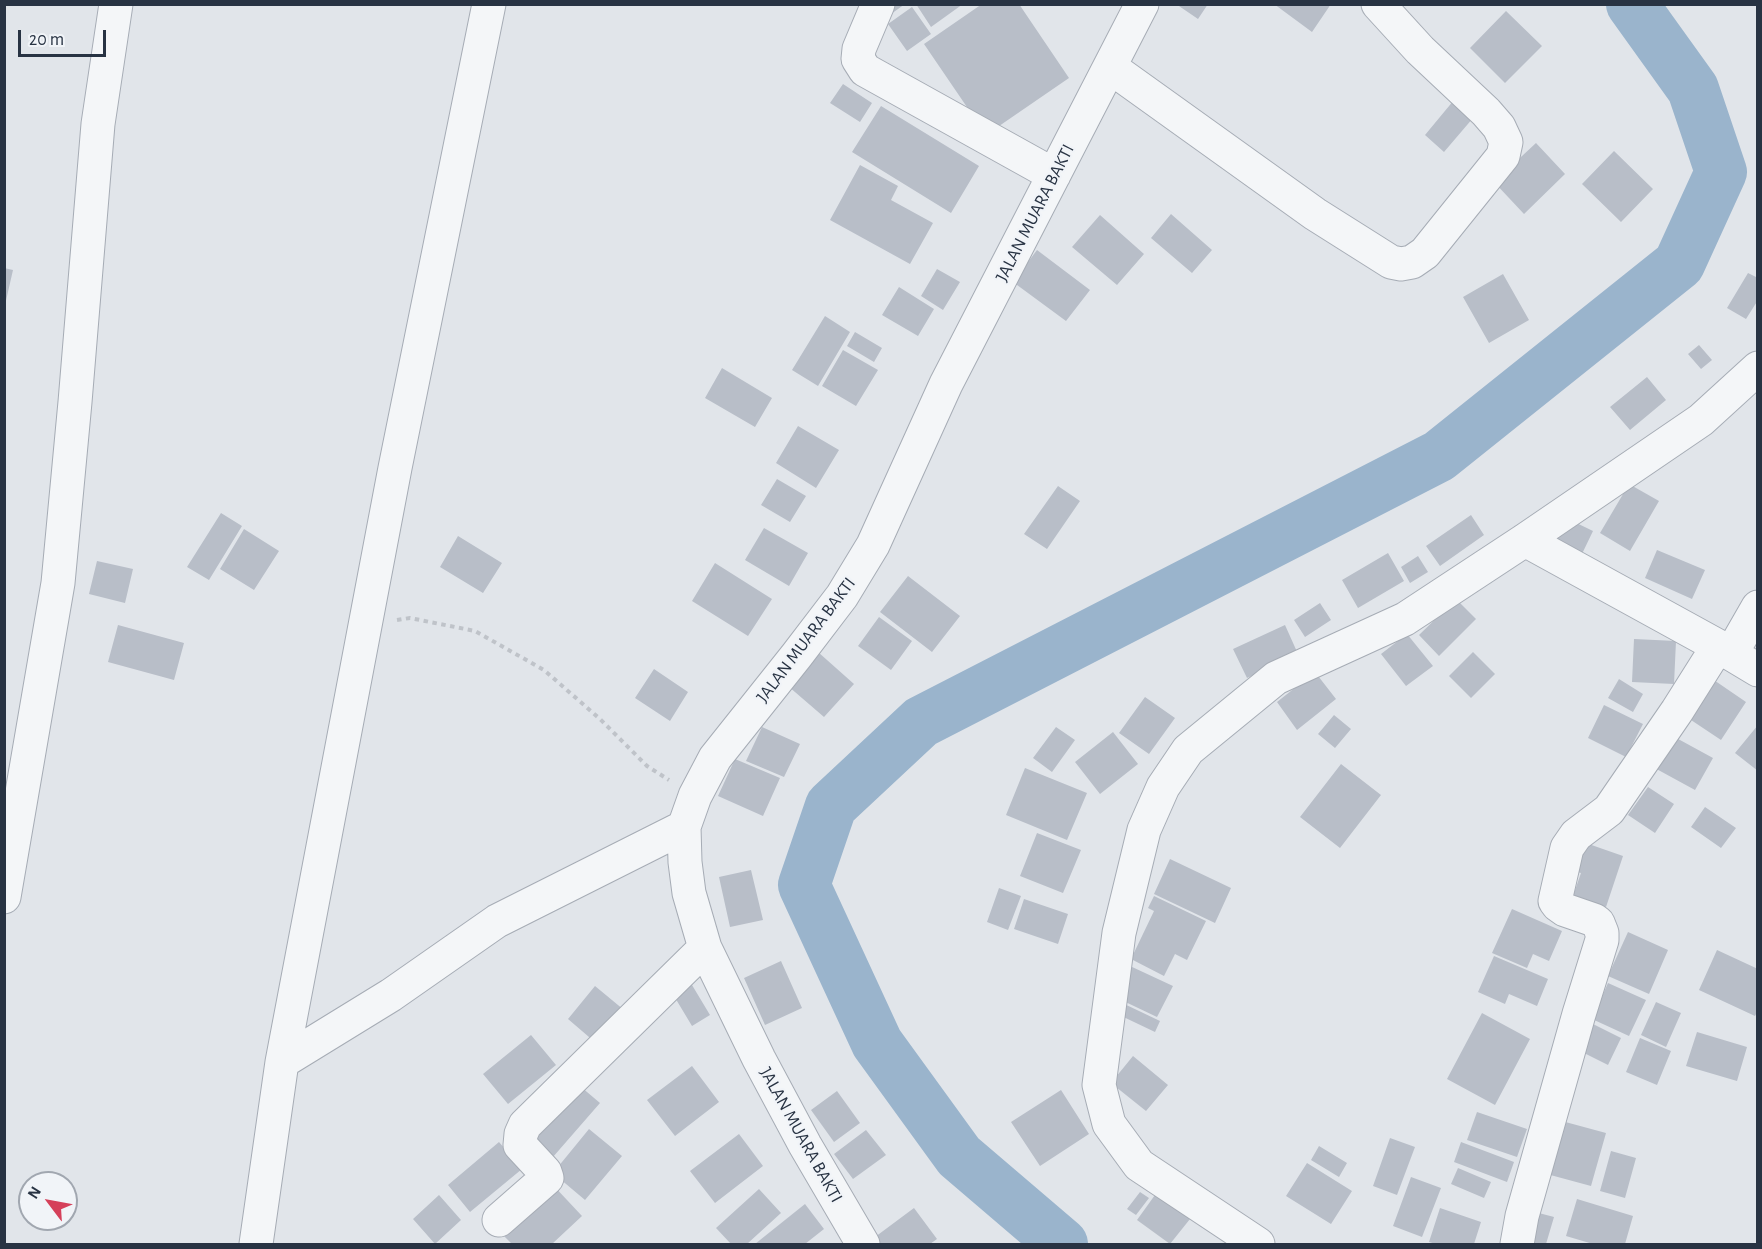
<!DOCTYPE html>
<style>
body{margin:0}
#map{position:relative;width:1762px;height:1249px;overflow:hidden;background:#e1e5ea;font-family:"Alegreya Sans",sans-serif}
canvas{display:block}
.frame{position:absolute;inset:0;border:6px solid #283343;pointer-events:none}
.north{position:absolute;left:18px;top:1171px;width:60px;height:60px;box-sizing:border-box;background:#f1f4f8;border:2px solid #a1a7b0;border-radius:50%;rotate:302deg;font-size:16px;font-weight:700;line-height:24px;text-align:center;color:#283343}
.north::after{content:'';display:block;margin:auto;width:21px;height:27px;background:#d5405a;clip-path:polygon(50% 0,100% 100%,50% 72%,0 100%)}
.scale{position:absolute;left:18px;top:30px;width:88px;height:27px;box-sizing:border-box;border:3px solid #283343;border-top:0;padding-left:8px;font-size:18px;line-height:21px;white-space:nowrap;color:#283343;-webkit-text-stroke:4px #f1f4f8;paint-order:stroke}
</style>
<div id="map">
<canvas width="1762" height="1249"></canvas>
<div class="frame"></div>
<div class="north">N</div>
<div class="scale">20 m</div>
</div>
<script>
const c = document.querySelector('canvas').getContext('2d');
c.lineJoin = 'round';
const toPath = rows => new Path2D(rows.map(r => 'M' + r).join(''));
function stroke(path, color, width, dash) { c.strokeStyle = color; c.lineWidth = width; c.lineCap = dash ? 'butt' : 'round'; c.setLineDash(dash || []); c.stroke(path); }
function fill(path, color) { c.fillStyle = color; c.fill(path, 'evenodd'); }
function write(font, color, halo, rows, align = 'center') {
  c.font = font + ' "Alegreya Sans",sans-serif'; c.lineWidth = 4.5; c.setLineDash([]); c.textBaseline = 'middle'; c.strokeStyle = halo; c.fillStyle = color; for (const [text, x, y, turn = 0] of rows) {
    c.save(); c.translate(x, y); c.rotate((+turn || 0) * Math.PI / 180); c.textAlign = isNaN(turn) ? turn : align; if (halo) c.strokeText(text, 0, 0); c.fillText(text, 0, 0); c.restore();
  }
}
const river = toPath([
 [1062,1244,959,1156,877,1043,804,885,831,806,921,722,1439,456,1679,264,1721,172,1693,89,1632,4]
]);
const building = toPath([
 [885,4,905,4,891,14],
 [916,4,963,4,931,27],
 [982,4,1019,4,1069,78,986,135,924,44],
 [1176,4,1208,4,1198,19],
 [1274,4,1331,4,1312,32],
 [912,7,931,34,907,51,888,24],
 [1506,11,1542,46,1505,83,1470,48],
 [843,84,872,103,860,122,830,103],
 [1459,94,1479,111,1444,152,1425,135],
 [881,106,979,166,951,213,852,152],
 [1536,143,1565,174,1524,214,1494,182],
 [1614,151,1653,189,1621,222,1582,184],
 [860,165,898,186,891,200,933,223,910,264,830,220],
 [1171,214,1212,250,1192,273,1151,238],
 [1100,215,1144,254,1117,285,1072,247],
 [1037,250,1090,290,1066,321,1013,282],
 [4,268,13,270,5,305,4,305],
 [937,269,960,282,943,310,921,296],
 [1748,273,1758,278,1758,300,1746,319,1727,308],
 [1503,274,1529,320,1489,343,1463,297],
 [899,287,934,309,918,336,882,315],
 [825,316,850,332,818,386,792,370],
 [855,332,882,348,874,362,847,346],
 [1699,345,1712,360,1701,369,1688,354],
 [843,350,878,370,856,406,822,386],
 [722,368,772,398,755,427,705,398],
 [1647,377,1666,400,1630,430,1610,407],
 [798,426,839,450,816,488,776,463],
 [777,479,806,496,790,522,761,505],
 [1629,484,1659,501,1630,551,1600,533],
 [1058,486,1080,501,1047,549,1024,534],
 [221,513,242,526,209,580,187,567],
 [1471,515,1484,535,1440,566,1426,546],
 [1562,516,1593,531,1580,558,1549,543],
 [764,528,808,553,789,586,745,560],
 [244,529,279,551,254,590,220,569],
 [458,536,502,563,483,593,440,567],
 [1657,550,1705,570,1692,599,1645,578],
 [1388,553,1404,581,1358,608,1342,580],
 [1418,556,1428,572,1410,583,1401,567],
 [97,561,133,569,125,603,89,594],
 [715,563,772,599,748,636,692,601],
 [908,576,960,616,932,652,880,612],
 [1456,599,1476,619,1439,656,1419,635],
 [1320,603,1331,620,1305,637,1294,620],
 [879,617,912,641,891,670,858,646],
 [118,625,184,643,174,680,108,662],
 [1285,625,1298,654,1247,678,1233,649],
 [1407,634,1433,666,1406,686,1381,654],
 [1634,639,1676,641,1674,684,1632,682],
 [818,652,854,684,824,717,788,686],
 [1473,652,1495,674,1471,698,1449,676],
 [654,669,688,692,670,721,635,698],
 [1315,672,1336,699,1297,730,1277,702],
 [1708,676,1746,702,1721,740,1682,714],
 [1619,679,1643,694,1633,712,1608,698],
 [1145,697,1175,718,1149,754,1119,733],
 [1604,705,1643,724,1626,757,1588,738],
 [1334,715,1351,729,1335,748,1318,734],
 [1758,725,1758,771,1735,753],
 [762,727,800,744,784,777,746,761],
 [1056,727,1075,740,1052,772,1033,758],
 [1113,732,1138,764,1100,794,1075,762],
 [1669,734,1713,758,1695,790,1651,766],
 [735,759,780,778,763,816,718,796],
 [1341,764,1381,795,1340,848,1300,817],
 [1025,768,1087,793,1067,840,1006,815],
 [1648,787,1674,804,1655,833,1628,815],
 [1705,807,1736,828,1721,848,1691,827],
 [1037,833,1081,850,1063,893,1020,876],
 [1580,841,1623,856,1606,907,1573,896,1581,873,1570,870],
 [1170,859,1231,888,1215,923,1154,894],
 [751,870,763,920,730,927,719,877],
 [999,888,1021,896,1008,930,987,922],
 [1154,896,1206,921,1187,960,1175,954,1164,976,1131,959,1154,911,1148,908],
 [1024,899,1068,914,1058,944,1014,929],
 [1512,909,1562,931,1549,961,1533,954,1527,968,1492,953],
 [1628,932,1668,950,1649,994,1608,976],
 [1717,950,1758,969,1758,1010,1755,1016,1699,990],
 [1494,956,1548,979,1537,1006,1509,994,1505,1004,1478,992],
 [781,961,802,1008,765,1025,744,978],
 [1130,966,1173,986,1157,1017,1115,997],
 [686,975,710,1015,692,1026,668,986],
 [1608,983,1646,1000,1629,1036,1592,1019],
 [595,986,624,1010,596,1043,568,1019],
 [1118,1001,1160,1021,1155,1032,1113,1012],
 [1656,1002,1681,1013,1666,1047,1641,1035],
 [1482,1013,1530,1039,1495,1105,1447,1079],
 [1585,1020,1621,1038,1608,1065,1572,1047],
 [1697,1032,1747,1047,1737,1081,1686,1066],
 [531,1035,556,1065,508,1104,483,1074],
 [1640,1038,1671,1051,1657,1085,1626,1072],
 [1133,1056,1168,1085,1146,1111,1111,1083],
 [692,1066,719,1102,675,1136,647,1100],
 [574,1081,600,1103,546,1165,521,1143],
 [1061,1090,1089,1134,1040,1166,1011,1122],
 [837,1091,860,1123,834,1142,811,1110],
 [1477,1112,1527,1129,1517,1157,1467,1140],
 [1558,1120,1606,1133,1591,1186,1543,1173],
 [589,1129,622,1156,585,1200,553,1173],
 [866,1130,886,1155,853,1179,834,1154],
 [739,1134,763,1166,715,1203,690,1171],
 [1390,1138,1415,1147,1397,1195,1373,1186],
 [499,1142,522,1169,470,1212,448,1185],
 [1461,1142,1514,1162,1507,1182,1454,1162],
 [1319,1146,1347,1163,1339,1177,1311,1160],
 [1611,1151,1636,1158,1625,1198,1600,1191],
 [1307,1163,1352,1191,1331,1224,1286,1196],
 [1458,1168,1491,1182,1484,1198,1451,1184],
 [1411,1177,1441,1188,1422,1237,1393,1226],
 [552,1184,582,1216,552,1244,512,1244,500,1232],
 [1160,1188,1194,1214,1170,1244,1137,1220],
 [759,1189,781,1213,747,1244,731,1244,716,1228],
 [1140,1192,1149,1198,1136,1215,1127,1209],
 [439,1195,461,1220,435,1244,413,1219],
 [1577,1199,1633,1216,1625,1244,1593,1244,1566,1236],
 [805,1204,824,1229,805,1244,755,1244],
 [914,1208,937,1239,930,1244,881,1244,875,1237],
 [1440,1208,1481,1222,1474,1244,1436,1244,1429,1242],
 [1535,1212,1554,1217,1546,1244,1525,1244]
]);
const path = toPath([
 [397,620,410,618,475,631,544,670,600,719,647,766,669,780]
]);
const minor = toPath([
 [878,4,859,49,858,59,865,70,1054,175],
 [1110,67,1315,214,1391,262,1401,264,1412,262,1425,253,1503,156,1506,142,1499,127,1486,112,1420,50,1378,4],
 [1525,540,1718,646,1758,670],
 [1731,654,1758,607],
 [4,897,58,583,75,402,98,124,116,4],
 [282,1062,391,995,497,921,684,827],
 [499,1220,547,1178,545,1172,520,1145,521,1134,525,1125,705,948],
 [256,1244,282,1062,395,468,489,4],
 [863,1244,805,1145,759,1059,705,948,689,893,685,862,684,827,695,796,715,758,797,655,842,596,873,545,946,384,1142,4],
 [1258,1244,1139,1165,1109,1124,1099,1085,1119,933,1144,830,1163,787,1188,750,1276,678,1405,619,1525,540,1701,420,1758,368],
 [1517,1244,1522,1216,1579,1014,1602,940,1602,933,1598,923,1594,920,1565,910,1558,905,1555,901,1567,848,1576,835,1609,810,1677,711,1718,646]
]);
const streetNames = [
 ["JALAN MUARA BAKTI",1035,213,-63],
 ["JALAN MUARA BAKTI",806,640,-53],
 ["JALAN MUARA BAKTI",801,1135,61]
];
stroke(river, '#9ab4cc', 52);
fill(building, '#b8bec8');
stroke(minor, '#a6acb5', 35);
stroke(path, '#bfc3c9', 4, [4.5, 4.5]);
stroke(minor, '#f4f6f8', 33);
write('18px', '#283343', '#f1f4f8', streetNames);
</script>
